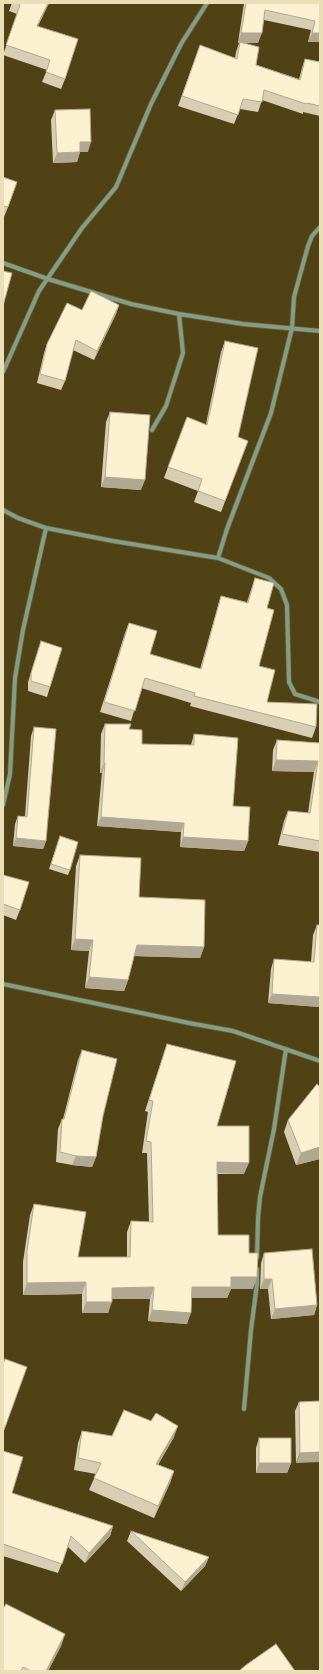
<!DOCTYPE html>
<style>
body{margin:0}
#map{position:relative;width:323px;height:1674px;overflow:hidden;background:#514216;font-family:"Golos Text",sans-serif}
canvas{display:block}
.frame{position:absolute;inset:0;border:4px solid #ebddb5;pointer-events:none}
</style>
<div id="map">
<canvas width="323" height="1674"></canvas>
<div class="frame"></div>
</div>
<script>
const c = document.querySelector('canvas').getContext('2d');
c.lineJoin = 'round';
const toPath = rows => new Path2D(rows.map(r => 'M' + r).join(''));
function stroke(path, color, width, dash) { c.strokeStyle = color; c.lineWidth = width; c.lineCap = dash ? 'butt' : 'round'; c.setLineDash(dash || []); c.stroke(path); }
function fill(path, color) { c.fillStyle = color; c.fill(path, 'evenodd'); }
const minor = toPath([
 [3,263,48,279,131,304,179,314,243,324,320,331],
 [3,372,39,291,82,228,116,187,151,104,181,44,207,3],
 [152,430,166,406,183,353,179,314],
 [3,510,18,518,46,528,113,541,218,558,269,578,281,589,287,605,289,682,295,694,320,702],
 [218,558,227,529,271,413,292,328,294,297,308,246,312,236,320,227],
 [3,805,10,774,15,678,23,630,46,528],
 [3,984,189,1023,233,1031,320,1061],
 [257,1257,258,1218,260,1197,274,1129,286,1049],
 [244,1409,251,1330,257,1284,257,1269]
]);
const wall = toPath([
 [12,3,49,3,38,26,65,79,61,89,42,82,47,70,3,55,17,14,9,11],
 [244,3,320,3,320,42,308,42,311,30,264,20,258,43,243,43,256,65,299,79,302,68,305,59,320,62,320,116,303,112,303,114,262,100,258,112,240,109,234,124,178,106,200,45,235,58,236,52,239,43,238,43],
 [55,110,88,152,80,152,77,162,53,163,51,120],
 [3,177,8,207,4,217,3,217],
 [119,305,116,314,94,360,73,350,65,381,61,390,37,383,44,353,47,344,82,310],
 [225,341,238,437,248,441,221,512,194,502,198,491,164,478,168,467,206,424,221,352],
 [110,412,141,490,101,487,106,422],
 [255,578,267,608,259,666,267,702,316,727,312,738,190,706,191,703,141,688,131,721,100,712,125,633,129,623,150,654,200,669,218,606,221,596,247,602],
 [41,641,50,687,47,697,28,691,28,682],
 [105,724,129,729,142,744,191,745,194,734,233,806,248,841,244,851,180,847,181,832,97,826,102,773,100,773,101,734],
 [34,727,46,841,43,849,13,846,15,824,18,816,25,816,31,736],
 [320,737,320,852,278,845,284,821,288,811,308,813,314,772,272,771,273,750,277,740,319,743],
 [60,836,70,870,68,875,49,869],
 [80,855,139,897,204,947,200,958,134,956,128,980,124,991,85,988,89,951,71,950,76,866],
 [3,875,20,910,16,920,3,915],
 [317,925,320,925,320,1007,268,1003,271,969,274,959,311,962,313,935],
 [167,1044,217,1126,244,1174,217,1174,218,1235,249,1253,253,1289,231,1289,227,1298,192,1298,187,1324,148,1321,150,1299,112,1299,108,1313,82,1313,82,1294,23,1295,23,1262,30,1215,34,1204,78,1257,127,1257,127,1232,131,1221,149,1222,147,1153,142,1153,148,1112,145,1111],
 [82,1050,103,1116,96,1157,92,1167,72,1165,56,1162,58,1129,62,1119,63,1119,78,1060],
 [288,1120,320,1159,296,1165,284,1132],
 [264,1253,317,1305,314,1315,271,1319,268,1289,260,1289,261,1263],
 [320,1401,296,1463,295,1411,299,1402],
 [82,1431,112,1436,174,1437,158,1465,174,1471,170,1483,154,1518,89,1490,96,1474,74,1470,78,1443],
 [259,1438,291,1463,287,1473,256,1473,256,1448],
 [3,1451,12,1493,113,1526,110,1536,85,1563,68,1547,58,1573,3,1556],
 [131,1531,209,1557,205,1566,181,1591,127,1541],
 [65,1634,61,1646,48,1671,3,1671]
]);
const shadedWall = toPath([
 [48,3,49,3,33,36,37,26],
 [241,33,262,33,258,43,238,43],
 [312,33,320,33,320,42,308,42],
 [80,142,91,142,88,152,77,152],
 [80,152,77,162,53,163,57,153],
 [119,305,116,314,94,360,97,351],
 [105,477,145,480,141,490,101,487],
 [276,760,318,761,314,772,272,771],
 [104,763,105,763,102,773,100,773],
 [101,817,184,823,181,832,97,826],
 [183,837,248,841,244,851,180,847],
 [16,838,46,841,43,849,13,846],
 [75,939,93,940,89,951,71,950],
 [137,945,204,947,200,958,133,956],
 [89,977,128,980,124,991,85,988],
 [272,994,320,997,320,1007,268,1003],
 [320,1147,320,1159,296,1165,301,1153],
 [76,1156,96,1157,92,1167,72,1165],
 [217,1162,249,1163,244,1174,213,1173],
 [231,1277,257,1277,253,1289,231,1289,227,1298,188,1298,192,1287],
 [264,1279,272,1279,268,1289,260,1289],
 [86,1282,82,1294,23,1295,27,1283],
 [154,1287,150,1299,108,1299,112,1288],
 [86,1302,112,1302,108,1313,82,1313],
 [317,1305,314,1315,271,1319,275,1309],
 [152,1310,191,1313,187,1324,148,1321],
 [178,1426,174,1437,152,1475,156,1464],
 [320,1452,320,1462,296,1463,300,1453],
 [259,1463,291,1463,287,1473,256,1473],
 [174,1471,170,1483,154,1518,158,1506],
 [113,1526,110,1536,85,1563,89,1553],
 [209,1557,205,1566,181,1591,185,1582],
 [65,1634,61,1646,48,1671,46,1671]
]);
const building = toPath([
 [17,3,48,3,37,26,78,39,65,79,46,72,50,60,6,45,20,5,17,3],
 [246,3,320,3,320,33,312,33,315,21,265,10,262,33,241,33,246,3],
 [240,42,259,47,256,65,300,80,305,59,320,62,320,106,307,103,306,104,264,90,262,102,243,99,238,115,182,96,200,45,237,59,240,42],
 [90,109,91,142,80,142,80,152,57,153,55,110,90,109],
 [3,177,17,182,8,207,3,206,3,177],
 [3,271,12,273,3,306,3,271],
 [91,291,119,305,97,351,76,340,65,381,40,374,47,344,67,303,82,310,91,291],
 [225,341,258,348,238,437,248,441,225,501,198,491,202,479,168,467,187,417,207,425,225,341],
 [110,412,150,415,145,480,105,477,110,412],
 [255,578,274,583,267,608,274,610,259,666,275,670,267,702,317,704,316,727,194,696,195,693,145,678,135,711,104,702,129,623,157,631,150,654,201,669,221,596,248,603,255,578],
 [41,641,62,648,50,687,31,681,31,673,41,641],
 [105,724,131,724,129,729,142,730,142,744,194,745,194,734,238,738,233,806,250,807,248,841,183,837,184,823,101,817,105,763,104,763,105,724],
 [34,727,56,729,46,841,16,838,18,816,27,817,34,727],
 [277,740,320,743,320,841,282,834,288,811,310,813,318,761,276,760,277,740],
 [60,836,78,842,70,870,51,864,60,836],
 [80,855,141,858,139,897,205,900,204,947,137,945,128,980,89,977,93,940,75,939,80,855],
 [3,875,29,882,20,910,3,904,3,875],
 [317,925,320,925,320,997,272,994,274,959,314,962,317,925],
 [167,1044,236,1061,217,1126,249,1126,249,1163,217,1162,218,1235,249,1235,249,1253,258,1253,257,1277,231,1277,231,1287,192,1287,191,1313,152,1310,154,1287,112,1288,112,1302,86,1302,86,1282,27,1283,27,1251,34,1204,86,1212,78,1257,130,1257,131,1221,153,1222,151,1142,146,1141,153,1101,149,1100,167,1044],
 [82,1050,117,1059,103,1116,96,1157,76,1156,60,1152,62,1119,64,1119,82,1050],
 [317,1084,320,1087,320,1147,301,1153,288,1120,317,1084],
 [312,1249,317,1305,275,1309,272,1279,264,1279,264,1253,312,1249],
 [5,1359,27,1367,4,1430,3,1430,3,1364,5,1359],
 [320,1401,320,1452,300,1453,299,1402,320,1401],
 [124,1410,151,1421,156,1413,178,1426,156,1464,174,1471,158,1506,94,1478,101,1463,78,1458,82,1431,112,1436,124,1410],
 [259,1438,291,1438,291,1463,259,1463,259,1438],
 [3,1451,23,1457,12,1493,113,1526,89,1553,71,1536,62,1564,3,1544,3,1451],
 [131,1531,209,1557,185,1582,131,1531],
 [6,1604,65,1634,46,1671,31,1671,23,1667,21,1671,3,1671,3,1609,6,1604],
 [276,1644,295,1671,239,1671,246,1665,276,1644]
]);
stroke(minor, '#706136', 5.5);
stroke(minor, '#829e88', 4);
fill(wall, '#d8ceb3');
fill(shadedWall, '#b0a892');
fill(building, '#fbf0d0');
stroke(building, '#b0a892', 1);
</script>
